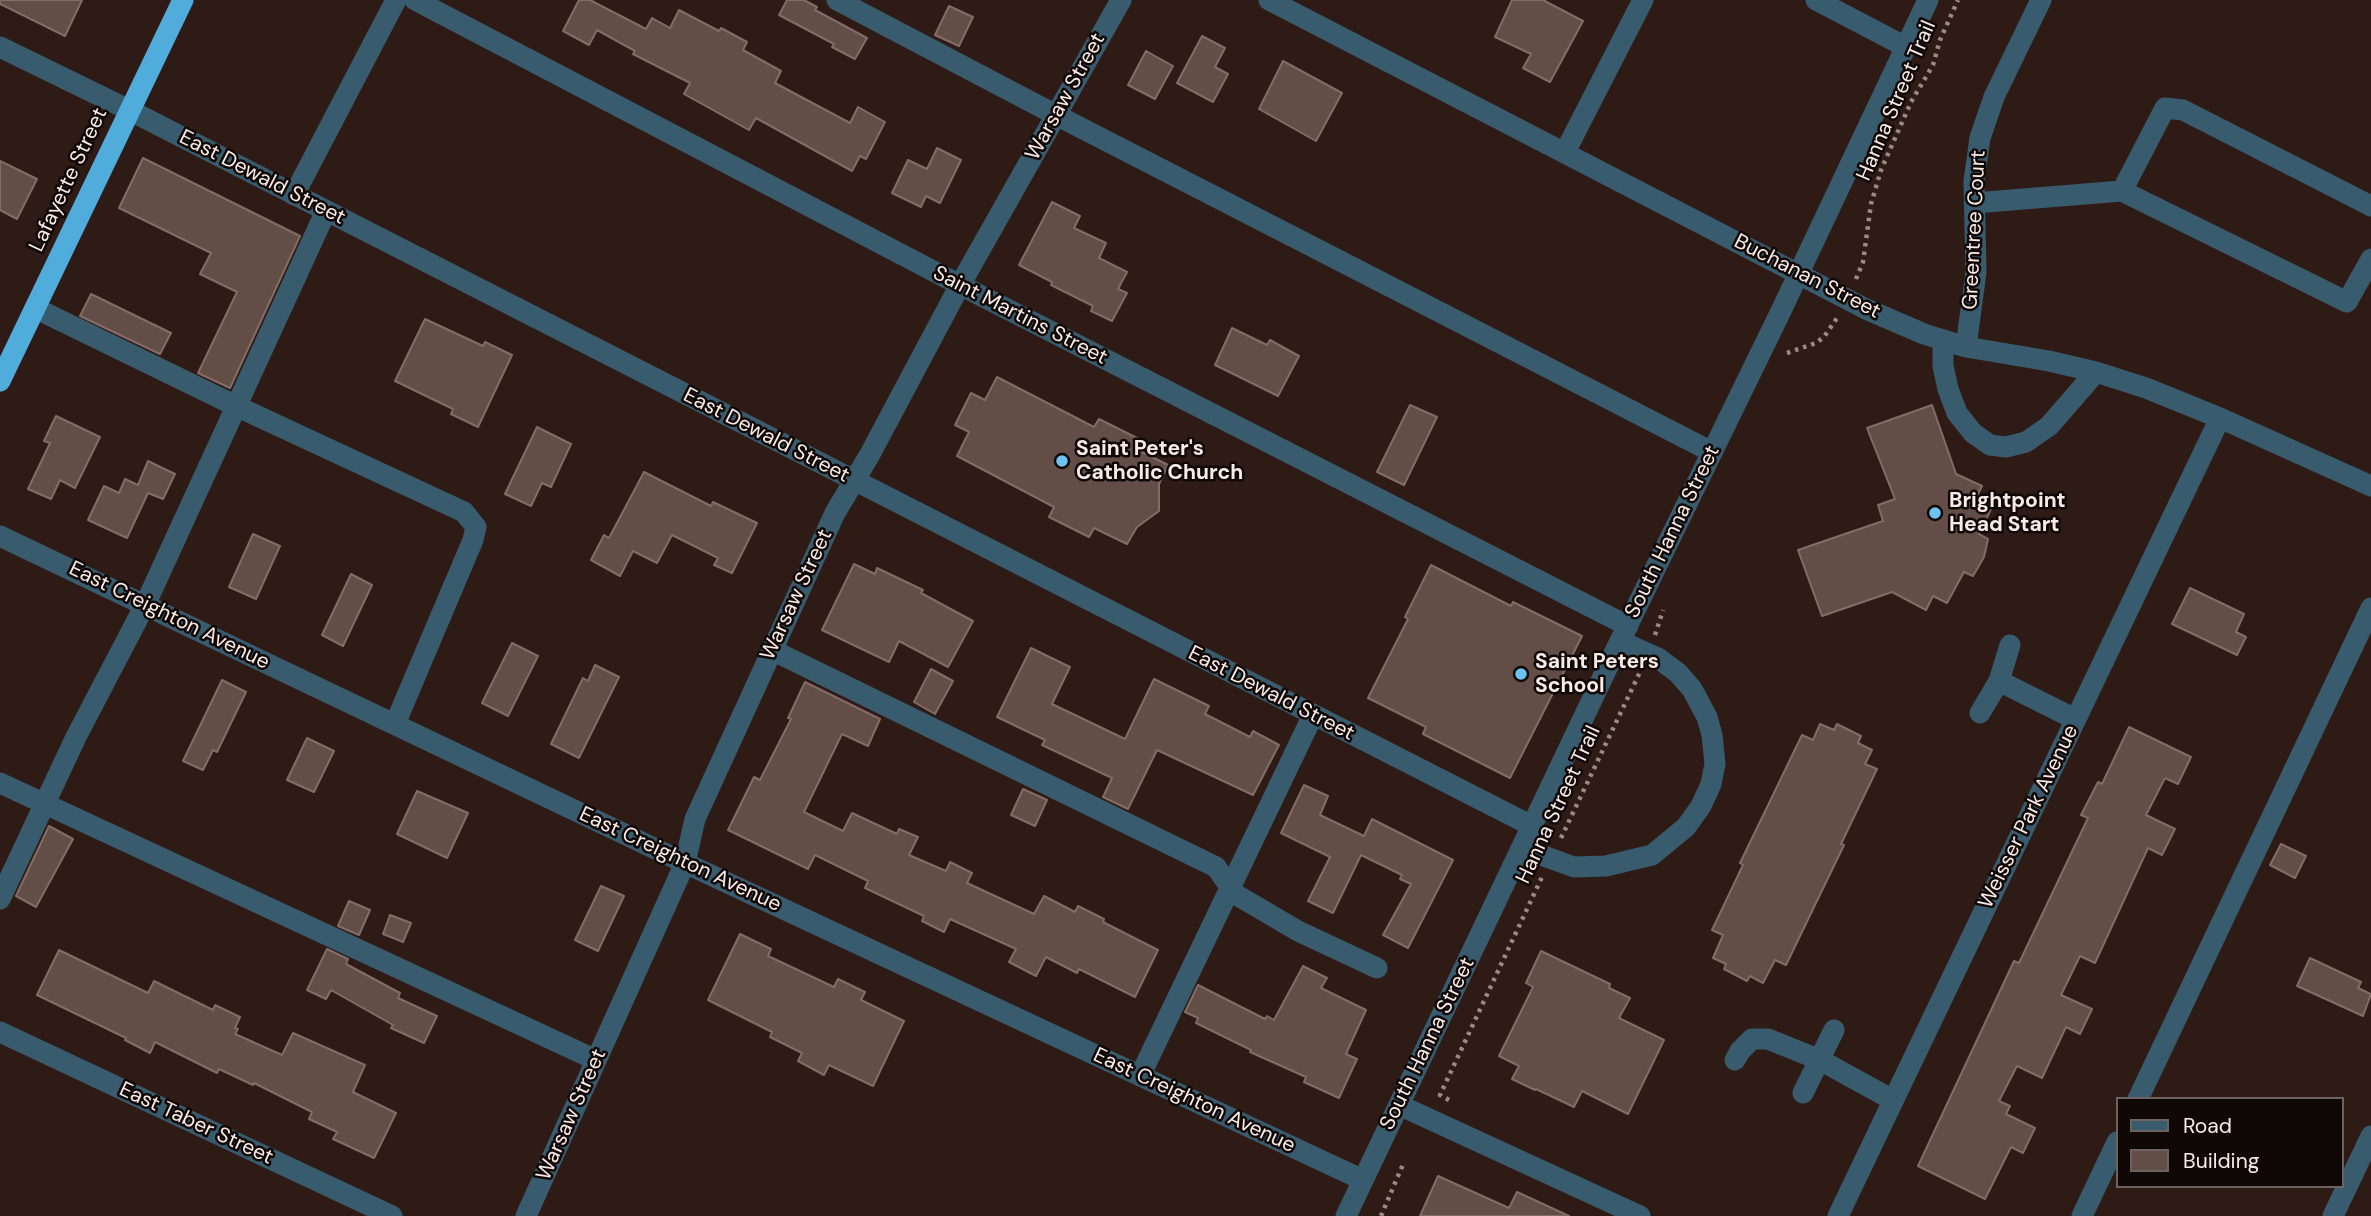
<!DOCTYPE html>
<style>
body{margin:0}
#map{position:relative;width:2371px;height:1216px;overflow:hidden;background:#2e1b16;font-family:"DM Sans",sans-serif}
canvas{display:block}
.legend{position:absolute;left:2116px;top:1097px;width:228px;height:91px;box-sizing:border-box;background:#100806;border:2px solid #6d6360;margin:0;padding:9px 12px;list-style:none;font-size:21px;color:#f9ebe8}
.legend li{display:flex;align-items:center;gap:14px;height:35px}
.legend b{width:35px;border:2px solid #6d6360}
</style>
<div id="map">
<canvas width="2371" height="1216"></canvas>
<ul class="legend">
<li><b style="height:9px;background:#395b6e"></b>Road</li>
<li><b style="height:19px;background:#634d47"></b>Building</li>
</ul>
</div>
<script>
const c = document.querySelector('canvas').getContext('2d');
c.lineJoin = 'round';
function fill(path, color) { c.fillStyle = color; c.fill(path, 'evenodd'); }
const toPath = rows => new Path2D(rows.map(r => 'M' + r).join(''));
function stroke(path, color, width, dash) { c.strokeStyle = color; c.lineWidth = width; c.lineCap = dash ? 'butt' : 'round'; c.setLineDash(dash || []); c.stroke(path); }
function write(font, color, halo, rows, align = 'center') {
  c.font = font + ' "DM Sans",sans-serif'; c.lineWidth = 5; c.setLineDash([]); c.textBaseline = 'middle'; c.strokeStyle = halo; c.fillStyle = color; for (const [text, x, y, turn = 0] of rows) {
    c.save(); c.translate(x, y); c.rotate((+turn || 0) * Math.PI / 180); c.textAlign = isNaN(turn) ? turn : align; if (halo) c.strokeText(text, 0, 0); c.fillText(text, 0, 0); c.restore();
  }
}
const building = toPath([
 [0,0,82,0,65,36,0,4,0,0],
 [579,0,590,0,646,29,652,18,670,28,679,10,719,31,721,28,747,42,743,50,781,71,775,83,850,123,858,107,885,122,866,159,860,156,852,171,756,118,749,130,684,94,690,83,633,54,635,51,597,30,589,45,563,31,579,0],
 [787,0,804,0,817,7,815,10,867,38,855,59,832,47,834,44,779,15,787,0],
 [1512,0,1543,0,1583,21,1550,82,1523,68,1531,54,1495,37,1512,0],
 [949,6,973,17,959,46,935,35,949,6],
 [1202,36,1225,48,1215,67,1228,74,1213,102,1177,83,1202,36],
 [1146,51,1173,66,1155,99,1128,85,1146,51],
 [1283,61,1342,93,1316,141,1259,109,1283,61],
 [937,148,961,160,940,203,926,196,921,207,892,193,908,160,927,169,937,148],
 [143,158,300,236,230,388,198,373,237,292,200,274,211,253,119,208,143,158],
 [0,161,37,179,17,219,0,210,0,161],
 [1052,202,1080,216,1074,228,1106,243,1099,258,1127,272,1118,289,1127,293,1112,321,1091,311,1093,306,1051,285,1052,282,1019,265,1052,202],
 [91,294,171,333,160,354,80,316,91,294],
 [425,319,483,346,485,342,512,355,478,427,451,414,453,409,395,381,425,319],
 [1232,328,1267,345,1270,340,1299,356,1278,396,1215,365,1232,328],
 [997,377,1094,427,1099,419,1141,440,1136,449,1168,465,1159,484,1159,511,1137,527,1127,544,1094,528,1089,537,1049,517,1054,507,957,456,969,432,955,425,971,393,985,400,997,377],
 [1410,405,1437,417,1404,485,1377,472,1410,405],
 [1932,405,1956,474,1982,486,1978,494,1994,503,1979,534,1988,539,1984,557,1973,576,1964,572,1947,603,1933,596,1926,610,1892,592,1822,616,1798,550,1883,521,1878,505,1895,499,1867,428,1932,405],
 [56,416,100,437,75,488,60,480,51,499,28,489,50,443,44,441,56,416],
 [537,427,571,444,551,487,542,483,531,506,505,494,537,427],
 [148,461,175,474,163,499,148,493,127,538,88,520,104,486,119,493,125,479,138,485,148,461],
 [644,472,711,506,713,502,757,523,732,573,714,565,718,558,672,535,657,563,633,551,620,576,591,560,604,535,609,538,644,472],
 [253,534,280,546,256,599,229,587,253,534],
 [854,564,875,574,877,568,923,590,921,593,973,621,948,667,899,641,889,662,822,630,854,564],
 [1431,565,1511,606,1513,602,1582,636,1510,778,1423,734,1426,727,1368,698,1408,619,1405,617,1431,565],
 [351,574,372,585,343,646,322,635,351,574],
 [2190,588,2244,614,2236,632,2246,637,2237,655,2172,624,2190,588],
 [512,643,538,656,508,716,482,703,512,643],
 [1031,648,1070,667,1052,704,1125,739,1154,679,1209,706,1205,714,1250,737,1253,731,1279,745,1253,795,1157,750,1128,809,1103,797,1112,778,1042,745,1045,740,997,717,1031,648],
 [595,665,619,677,579,758,551,744,583,678,588,681,595,665],
 [931,669,953,681,935,714,914,702,931,669],
 [222,680,246,692,217,752,213,750,203,770,183,761,222,680],
 [805,682,880,719,868,746,842,734,804,812,843,831,852,813,897,834,899,829,918,837,909,855,946,871,950,862,972,873,967,883,1034,914,1044,896,1075,912,1078,906,1104,919,1103,922,1158,950,1135,997,1079,969,1077,973,1046,957,1036,976,1009,962,1016,949,950,919,944,932,922,921,924,916,865,888,868,881,815,855,808,869,728,830,754,777,760,780,791,719,788,718,805,682],
 [1820,724,1834,730,1837,724,1861,736,1858,743,1872,750,1865,764,1877,769,1841,844,1844,845,1786,965,1775,960,1763,983,1750,976,1747,981,1724,969,1726,964,1713,958,1723,935,1712,930,1743,865,1740,863,1802,735,1813,740,1820,724],
 [2129,727,2191,757,2178,784,2165,778,2146,815,2175,829,2162,855,2148,848,2095,963,2080,956,2061,995,2092,1009,2080,1034,2066,1027,2042,1078,2017,1066,1999,1101,2010,1106,2006,1114,2035,1128,2023,1153,2011,1147,1985,1199,1918,1166,2014,961,2019,963,2088,818,2081,815,2098,782,2102,784,2129,727],
 [307,738,334,751,314,792,287,780,307,738],
 [1304,785,1328,796,1320,815,1364,836,1372,819,1453,860,1408,948,1383,935,1411,884,1400,879,1402,875,1361,855,1333,913,1308,901,1330,857,1281,833,1304,785],
 [1023,789,1047,800,1035,826,1011,815,1023,789],
 [417,791,468,813,447,858,397,834,417,791],
 [49,826,73,839,36,907,16,896,49,826],
 [2281,844,2306,856,2295,878,2270,865,2281,844],
 [601,886,624,896,598,951,575,940,601,886],
 [349,901,370,910,359,935,338,926,349,901],
 [390,915,411,923,403,942,383,934,390,915],
 [740,934,771,949,768,956,834,987,838,979,865,992,861,1000,904,1021,873,1086,829,1065,824,1075,798,1061,802,1053,770,1037,772,1032,708,1000,740,934],
 [327,949,348,959,346,964,400,993,398,998,437,1016,424,1043,391,1028,393,1025,331,990,326,999,307,990,327,949],
 [59,950,148,993,154,981,213,1010,215,1005,240,1017,235,1028,238,1029,235,1034,282,1055,293,1033,365,1065,353,1092,396,1113,374,1158,333,1139,337,1132,309,1119,312,1112,254,1083,253,1085,219,1069,217,1073,155,1042,150,1053,125,1040,126,1038,37,995,59,950],
 [1541,951,1610,984,1609,988,1630,998,1619,1018,1664,1040,1628,1114,1582,1091,1574,1107,1536,1089,1535,1090,1512,1079,1519,1066,1499,1056,1533,987,1526,983,1541,951],
 [2310,958,2361,982,2358,988,2371,994,2363,1016,2297,986,2310,958],
 [1303,966,1327,978,1321,988,1366,1010,1346,1054,1357,1059,1339,1098,1304,1082,1306,1077,1250,1052,1251,1050,1196,1023,1198,1018,1185,1012,1198,985,1265,1019,1267,1016,1274,1020,1303,966],
 [1438,1176,1509,1208,1517,1192,1569,1216,1420,1216,1438,1176]
]);
const path = toPath([
 [1856,279,1863,262,1871,204,1881,170,1911,102,1933,65,1940,40,1958,0],
 [1787,353,1816,343,1824,337,1837,318],
 [1655,635,1663,610],
 [1561,838,1640,672],
 [1449,1100,1440,1095,1542,877],
 [1381,1216,1404,1162]
]);
const minor = toPath([
 [415,0,960,285,1628,626],
 [837,0,1056,115,1712,452],
 [1269,0,1866,309,1924,334,1966,347,2049,361,2096,372,2146,388,2220,418,2371,486],
 [1816,0,1906,47],
 [0,47,129,110,1532,826],
 [1565,152,1643,0],
 [2122,191,2165,108,2183,110,2371,206],
 [294,195,396,0],
 [1974,203,2122,191,2347,302,2371,259],
 [35,308,236,406,464,512,476,527,473,540,395,724],
 [1943,340,1943,366,1948,389,1957,413,1973,433,1990,445,2006,447,2026,442,2049,426,2096,372],
 [1966,347,1976,272,1974,181,1980,138,1994,97,2041,0],
 [0,536,685,863,1363,1180],
 [2010,645,1999,681,2075,719],
 [772,650,1216,867,1235,894,1298,931,1377,968],
 [1980,713,1999,681],
 [0,783,596,1060],
 [1522,848,1574,867,1606,866,1652,855,1686,827,1701,806,1711,784,1715,764,1712,735,1707,717,1692,689,1678,673,1658,658,1620,641],
 [0,899,76,737,145,605,326,211],
 [0,1032,392,1216],
 [1735,1060,1740,1051,1752,1039,1768,1039,1820,1060,1893,1100],
 [1140,1076,1313,715],
 [1803,1093,1834,1030],
 [2138,1099,2371,608],
 [1399,1105,1640,1216],
 [526,1216,685,863,695,819,835,513,869,456,960,285,1121,0],
 [1346,1216,1620,641,1780,313,1928,0],
 [1838,1216,2220,418],
 [2082,1216,2117,1142],
 [2333,1216,2371,1136]
]);
const highway = toPath([
 [0,381,183,0]
]);
const markers = [
 [1062,461,7,"#6bc3f2"],
 [1935,513,7,"#6bc3f2"],
 [1521,674,7,"#6bc3f2"]
];
const streetNames = [
 ["Warsaw Street",1066,97,-61],
 ["Hanna Street Trail",1897,101,-67],
 ["East Dewald Street",262,178,27],
 ["Lafayette Street",69,180,-65],
 ["Greentree Court",1975,230,-87],
 ["Buchanan Street",1807,277,27],
 ["Saint Martins Street",1020,316,27],
 ["East Dewald Street",766,436,27],
 ["South Hanna Street",1673,532,-64],
 ["Warsaw Street",797,595,-65],
 ["East Creighton Avenue",169,616,26],
 ["East Dewald Street",1271,694,27],
 ["Hanna Street Trail",1559,805,-65],
 ["Weisser Park Avenue",2029,817,-64],
 ["East Creighton Avenue",680,860,25],
 ["South Hanna Street",1428,1044,-64],
 ["East Creighton Avenue",1194,1101,25],
 ["Warsaw Street",572,1115,-66],
 ["East Taber Street",196,1124,25]
];
const poiNames = [
 ["Saint Peter's",1076,449],
 ["Catholic Church",1076,473],
 ["Brightpoint",1949,501],
 ["Head Start",1949,525],
 ["Saint Peters",1535,662],
 ["School",1535,686]
];
fill(building, '#634d47');
stroke(building, '#846c66', 2);
stroke(path, '#9a8a86', 4.5, [3.5, 5]);
stroke(minor, '#395b6e', 21);
stroke(highway, '#4facdb', 21);
for (const [x, y, r, color] of markers) { const dot = new Path2D(); dot.arc(x, y, r, 0, 2 * Math.PI); c.fillStyle = color; c.fill(dot); stroke(dot, '#100806', 2.5); }
write('21px', '#f9ebe8', '#100806', streetNames);
write('bold 21px', '#f9ebe8', '#100806', poiNames, 'left');
</script>
